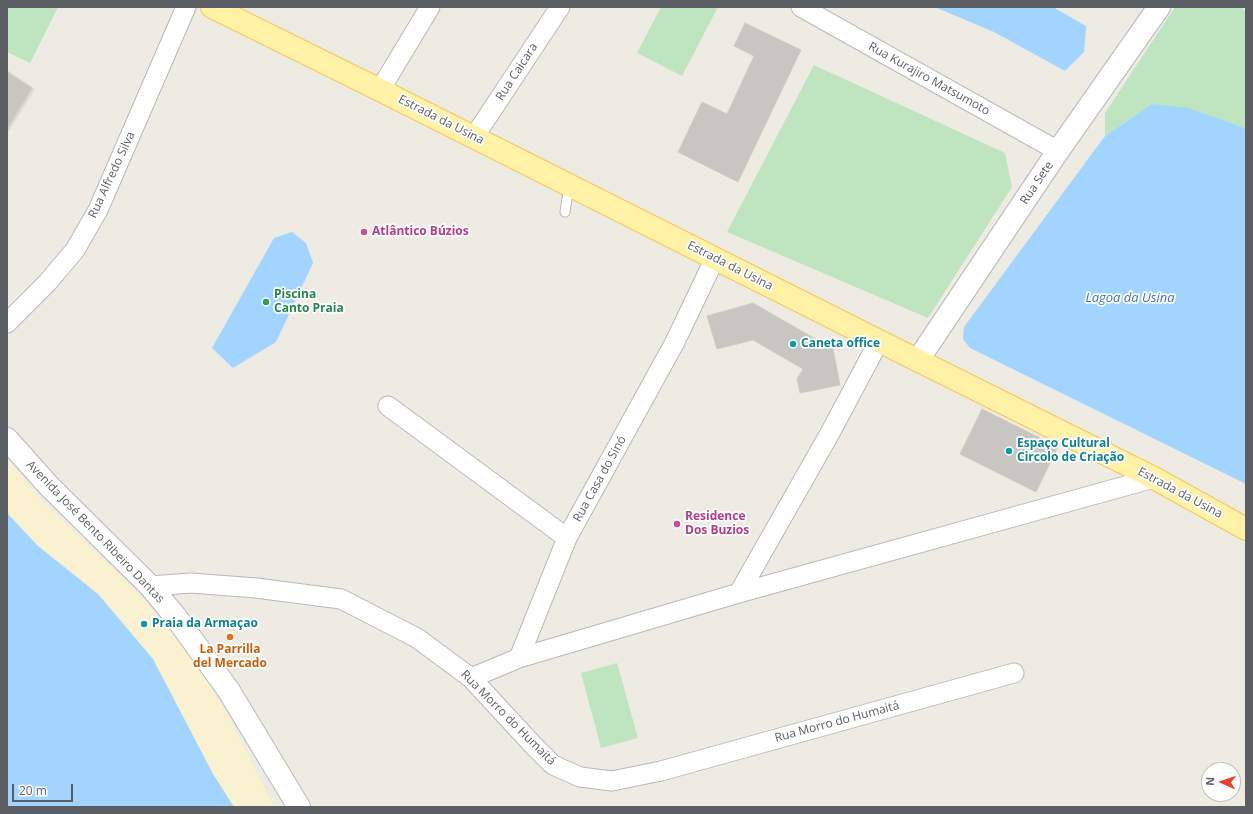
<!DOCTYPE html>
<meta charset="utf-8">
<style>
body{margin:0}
#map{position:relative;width:1253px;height:814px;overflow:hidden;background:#eeebe3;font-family:"Open Sans",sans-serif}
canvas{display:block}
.frame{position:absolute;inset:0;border:8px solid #5b5f63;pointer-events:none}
.north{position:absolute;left:1201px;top:762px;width:40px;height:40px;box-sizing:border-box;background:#fff;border:1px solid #bdbfc1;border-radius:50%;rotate:273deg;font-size:11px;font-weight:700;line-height:16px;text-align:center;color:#5b5f63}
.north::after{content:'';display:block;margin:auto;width:14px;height:18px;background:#e93f2d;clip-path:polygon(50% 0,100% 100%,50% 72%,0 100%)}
.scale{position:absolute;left:12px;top:784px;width:61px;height:18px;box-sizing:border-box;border:2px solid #5b5f63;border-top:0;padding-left:5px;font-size:12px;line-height:14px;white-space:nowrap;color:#5b5f63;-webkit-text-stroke:3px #fff;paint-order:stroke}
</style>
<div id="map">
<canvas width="1253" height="814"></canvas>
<div class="frame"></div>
<div class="north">N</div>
<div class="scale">20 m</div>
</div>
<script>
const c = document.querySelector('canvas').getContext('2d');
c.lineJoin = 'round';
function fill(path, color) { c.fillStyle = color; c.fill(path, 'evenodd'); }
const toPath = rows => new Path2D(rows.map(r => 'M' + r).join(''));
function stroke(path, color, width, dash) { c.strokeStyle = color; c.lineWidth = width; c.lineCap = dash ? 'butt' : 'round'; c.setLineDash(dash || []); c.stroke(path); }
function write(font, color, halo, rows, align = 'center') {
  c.font = font + ' "Open Sans",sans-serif'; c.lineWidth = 3.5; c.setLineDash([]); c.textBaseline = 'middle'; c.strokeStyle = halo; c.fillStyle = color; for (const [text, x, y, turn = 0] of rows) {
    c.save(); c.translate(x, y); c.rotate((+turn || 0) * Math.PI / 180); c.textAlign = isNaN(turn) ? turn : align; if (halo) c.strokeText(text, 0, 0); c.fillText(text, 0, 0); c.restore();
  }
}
const education = toPath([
 [7,70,35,89,7,134]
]);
const green = toPath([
 [7,7,58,7,30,63,7,52],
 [661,7,718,7,682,76,637,53],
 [1175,7,1242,7,1246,13,1246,129,1242,127,1152,104,1105,136,1105,113],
 [814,65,1005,153,1012,187,928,318,727,232],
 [617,663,638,738,601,748,581,673]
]);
const sand = toPath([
 [7,458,39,498,134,589,191,654,232,723,274,807,234,807,213,774,153,659,98,594,38,546,7,513]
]);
const water = toPath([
 [937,7,1053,7,1086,26,1084,52,1065,71,994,32,937,8],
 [1152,104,1188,108,1242,127,1246,129,1246,484,970,348,963,339,964,327,1105,136],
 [292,232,306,243,313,263,276,342,233,368,212,348,274,238],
 [7,513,38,546,98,594,153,659,213,774,234,807,7,807]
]);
const building = toPath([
 [745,23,801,50,738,182,678,152,702,102,727,114,754,56,734,46,745,23],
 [7,72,32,88,7,129,7,72],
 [753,303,833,349,840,385,800,393,797,379,803,369,753,340,717,349,707,316,753,303],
 [982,409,1058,447,1036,492,960,454,982,409]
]);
const lane = toPath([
 [565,212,569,186]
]);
const street = toPath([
 [801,7,1058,151],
 [380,90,430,7],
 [474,137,560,7],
 [7,323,47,283,75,250,98,210,186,7],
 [388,406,567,538],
 [150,586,191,583,256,588,341,599,417,638,471,678,533,745,553,765,580,777,612,781,661,771,1014,673],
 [739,593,830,433,879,341],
 [519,658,739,593,1154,478],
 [471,678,519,658,567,538,675,342,715,258]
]);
const secondary = toPath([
 [918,360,1058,151,1159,7],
 [7,439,49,486,150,586,175,616,229,691,299,807]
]);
const primary = toPath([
 [212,7,380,90,879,341,1154,478,1246,529]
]);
const markers = [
 [364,232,4,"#d1479c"],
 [266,302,4,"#2e9e5b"],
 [793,344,4,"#0f9aa8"],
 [1009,451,4,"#0f9aa8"],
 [677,524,4,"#d1479c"],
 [144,624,4,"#0f9aa8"],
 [230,637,4,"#e8710a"]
];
const streetNames = [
 ["Rua Caicara",517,72,-57],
 ["Rua Kurajiro Matsumoto",929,79,29],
 ["Estrada da Usina",441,120,27],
 ["Rua Alfredo Silva",112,175,-65],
 ["Rua Sete",1037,183,-56],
 ["Estrada da Usina",730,266,27],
 ["Rua Casa do Sinó",600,479,-61],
 ["Estrada da Usina",1180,493,28],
 ["Avenida José Bento Ribeiro Dantas",95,532,46],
 ["Rua Morro do Humaitá",508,718,45],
 ["Rua Morro do Humaitá",837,722,-15]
];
const hotelNames = [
 ["Atlântico Búzios",372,232],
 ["Residence",685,517],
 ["Dos Buzios",685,531]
];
const leisureNames = [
 ["Piscina",274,295],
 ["Canto Praia",274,309]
];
const cultureNames = [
 ["Caneta office",801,344],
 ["Espaço Cultural",1017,444],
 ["Circolo de Criação",1017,458],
 ["Praia da Armaçao",152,624]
];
const foodNames = [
 ["La Parrilla",230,650],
 ["del Mercado",230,664]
];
const waterNames = [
 ["Lagoa da Usina",1130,298]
];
fill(education, '#dedad1');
fill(green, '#bfe5c0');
fill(sand, '#faf1d1');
fill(water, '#a1d5ff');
fill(building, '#c8c6c0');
stroke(building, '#d2cdc1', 1);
stroke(lane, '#b5b8bd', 11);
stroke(street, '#b5b8bd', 21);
stroke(secondary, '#b6b9bf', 24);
stroke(primary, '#f1c958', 24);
stroke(lane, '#fff', 9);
stroke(street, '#fff', 19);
stroke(secondary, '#fff', 22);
stroke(primary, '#fff2a6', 22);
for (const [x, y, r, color] of markers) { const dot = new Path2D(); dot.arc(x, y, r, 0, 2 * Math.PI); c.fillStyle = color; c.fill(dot); stroke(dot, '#fff', 1.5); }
write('12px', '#5b5f63', '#fff', streetNames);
write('bold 12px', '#b23c85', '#fff', hotelNames, 'left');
write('bold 12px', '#27864d', '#fff', leisureNames, 'left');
write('bold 12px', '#0d838f', '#fff', cultureNames, 'left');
write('bold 12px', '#c56008', '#fff', foodNames);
write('italic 13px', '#3f74b1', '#fff', waterNames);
</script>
